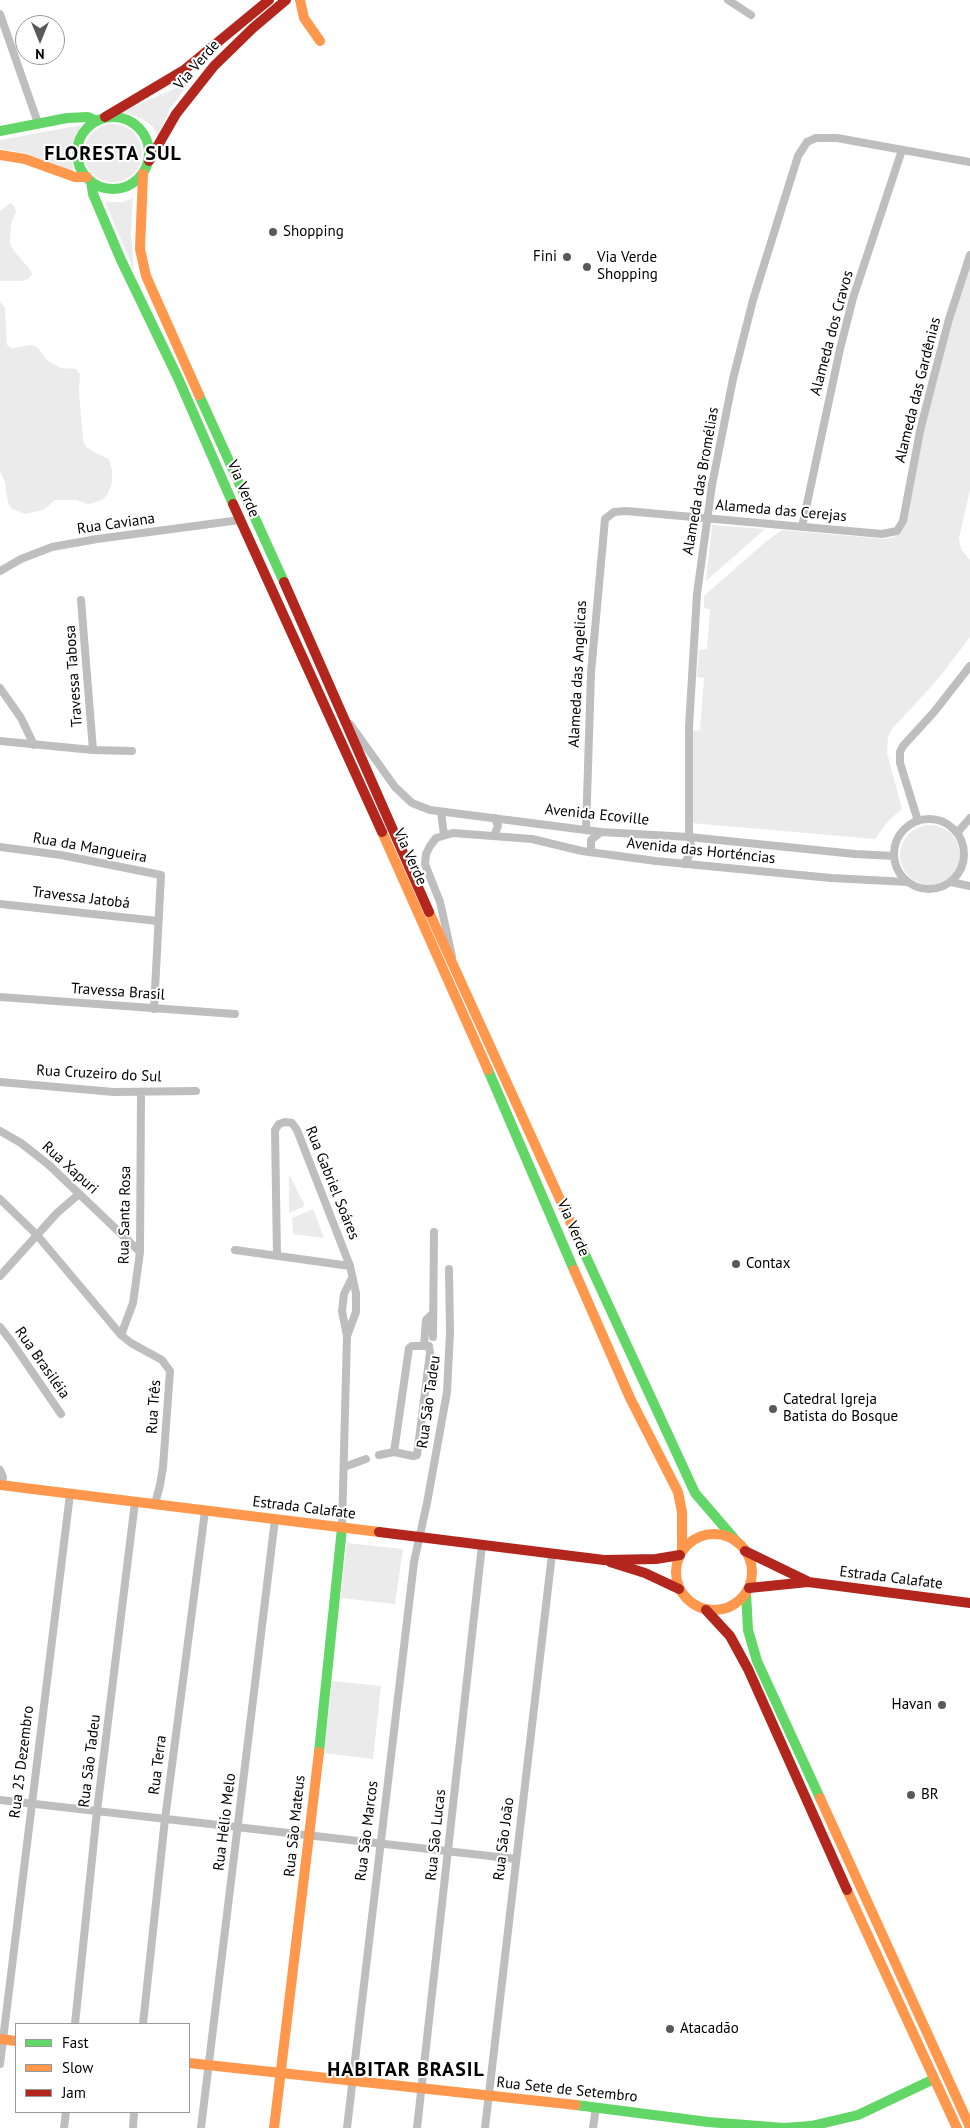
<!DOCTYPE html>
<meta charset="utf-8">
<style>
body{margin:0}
#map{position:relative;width:970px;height:2128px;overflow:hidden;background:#fff;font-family:"PT Sans",sans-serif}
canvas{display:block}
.legend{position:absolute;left:15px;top:2023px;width:175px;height:90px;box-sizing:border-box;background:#fff;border:1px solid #999;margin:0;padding:6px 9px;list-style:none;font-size:15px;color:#000}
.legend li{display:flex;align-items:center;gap:10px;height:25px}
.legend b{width:25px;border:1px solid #999}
.north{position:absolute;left:15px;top:15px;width:50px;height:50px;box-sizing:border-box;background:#fff;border:1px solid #999;border-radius:50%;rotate:180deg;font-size:14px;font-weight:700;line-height:20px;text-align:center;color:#000}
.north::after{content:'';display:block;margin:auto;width:18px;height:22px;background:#595959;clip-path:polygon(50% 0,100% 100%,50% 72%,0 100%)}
</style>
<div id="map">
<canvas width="970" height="2128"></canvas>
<ul class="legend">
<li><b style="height:6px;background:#63d668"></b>Fast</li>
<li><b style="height:6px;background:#ff974d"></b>Slow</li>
<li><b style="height:6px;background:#b3261e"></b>Jam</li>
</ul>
<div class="north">N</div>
</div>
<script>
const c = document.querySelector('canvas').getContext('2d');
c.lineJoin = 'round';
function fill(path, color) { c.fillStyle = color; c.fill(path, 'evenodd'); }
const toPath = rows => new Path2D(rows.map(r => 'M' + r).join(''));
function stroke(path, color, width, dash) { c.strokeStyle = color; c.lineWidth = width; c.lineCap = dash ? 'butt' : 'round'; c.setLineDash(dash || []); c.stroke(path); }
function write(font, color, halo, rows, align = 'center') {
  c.font = font + ' "PT Sans",sans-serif'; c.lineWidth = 4; c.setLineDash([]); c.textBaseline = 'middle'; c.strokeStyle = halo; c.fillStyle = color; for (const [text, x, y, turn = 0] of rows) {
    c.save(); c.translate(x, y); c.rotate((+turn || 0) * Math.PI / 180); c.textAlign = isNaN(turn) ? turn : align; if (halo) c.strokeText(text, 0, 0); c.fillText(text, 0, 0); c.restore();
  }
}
const green = toPath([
 [193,77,170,109,158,136,153,127,145,121,136,116,121,112,174,89],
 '84 153a29 29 0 1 1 58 0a29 29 0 1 1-58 0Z',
 [82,125,75,136,71,148,73,171,25,153,0,149,0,140],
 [133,198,131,233,134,270,105,202,123,202],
 [11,203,15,207,16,212,11,224,10,243,14,251,29,268,32,274,28,279,22,281,0,281,0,211],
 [970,261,970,490,959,538,961,549,970,560,970,637,938,679,892,729,888,737,887,753,902,809,888,821,875,839,691,823,693,731,700,730,704,678,697,677,699,650,707,649,710,609,704,608,704,596,763,544,782,530,885,539,894,537,901,532,906,524,923,432,944,346],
 [0,302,5,307,7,345,12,348,32,345,38,348,47,360,53,364,61,368,76,369,80,375,79,390,83,441,86,447,94,452,109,459,112,470,112,483,107,495,102,500,89,504,76,500,55,500,43,510,25,514,12,509,8,503,5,482,0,471],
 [712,525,765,529,706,581],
 '900 855a30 30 0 1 1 60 0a30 30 0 1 1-60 0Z',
 [289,1174,305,1206,289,1213],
 [313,1209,324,1238,293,1234,292,1218],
 [347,1543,403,1549,395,1604,341,1598],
 [332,1681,381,1686,373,1759,324,1753]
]);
const street = toPath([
 [728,0,751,15],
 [0,14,38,123],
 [802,527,840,349,853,298,902,150],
 [0,571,21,559,52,547,97,539,240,520],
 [81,600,93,750],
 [0,688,21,718,34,745],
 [350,724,395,787,412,803,430,810,601,832,689,837,855,854,894,856],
 [0,741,93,750,132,751],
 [441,812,444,835],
 '894 854a35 35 0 1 1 70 0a35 35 0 1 1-70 0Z',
 [918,821,900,763,900,752,903,746,934,712,970,666],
 [586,830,591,673,605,519,614,512,626,511,882,534,897,531,903,521,920,431,934,376,949,319,970,255],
 [957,833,970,818],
 [494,836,498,826,495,818],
 [0,847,61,855,161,875,154,1009],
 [591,852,591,840,601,832],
 [684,864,692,851,689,837,689,727,697,594,712,485,733,379,753,300,798,156,807,142,816,138,837,138,970,162],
 [951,882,970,886],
 [0,904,158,921],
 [452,956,440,902,425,864,426,854,430,846,436,838,453,833,532,839,582,851,656,861,831,878,908,882],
 [0,997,235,1014],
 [0,1082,114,1092,196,1091],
 [0,1131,21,1143,49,1165,140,1252],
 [0,1199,37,1235,121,1335,131,1343,162,1360,170,1371,163,1467,160,1485,155,1504],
 [235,1250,350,1266],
 [277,1256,275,1130,279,1124,285,1122,292,1123,297,1130,350,1266,356,1293,356,1312,347,1336],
 [0,1276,57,1213,79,1194],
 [0,1327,11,1341,61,1414],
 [121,1335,133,1303,140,1252,141,1092],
 [433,1337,434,1232],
 [424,1345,426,1320,433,1313],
 [379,1455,394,1452,413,1456,417,1455,430,1353,429,1346,412,1346,409,1348,394,1452],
 [344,1467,366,1459],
 [0,1470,3,1477,2,1486],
 [342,1528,347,1336,342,1311,344,1294,351,1280],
 [0,1800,516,1859],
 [75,2024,97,1811,135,1502],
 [143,2024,165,1819,205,1511],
 [0,2064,70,1494],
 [64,2128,66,2112],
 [133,2128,134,2112],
 [201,2128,275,1519],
 [347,2128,414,1562,427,1503,447,1392,450,1333,449,1269],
 [417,2128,482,1545],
 [485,2128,552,1554],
 [593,2128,596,2107]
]);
const fast = toPath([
 '77 153a36 36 0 1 1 72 0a36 36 0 1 1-72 0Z',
 [0,131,67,118,88,117,97,121],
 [91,181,93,194,121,260,178,378,233,504],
 [199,395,284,582],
 [488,1070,574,1270],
 [583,1250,695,1493,738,1543],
 [746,1593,748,1630,757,1661,820,1798],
 [319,1752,342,1528],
 [576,2105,708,2122,784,2128,811,2126,858,2115,934,2079]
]);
const slow = toPath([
 [300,0,304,18,320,41],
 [0,155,25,159,75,177,87,177],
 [143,174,140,249,146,276,199,395],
 [382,832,488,1070],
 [429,912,583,1250],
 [574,1270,630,1398,678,1492,682,1512,682,1551],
 [0,1485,379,1532],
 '676 1572a38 38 0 1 1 76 0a38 38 0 1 1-76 0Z',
 [820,1798,970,2127],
 [847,1890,957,2128],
 [0,2039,16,2041],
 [189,2063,576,2105],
 [274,2128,319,1752]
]);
const jam = toPath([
 [105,117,184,70,269,0],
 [149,161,176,114,214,66,253,28,286,0],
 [233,504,382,832],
 [284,582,429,912],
 [379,1532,604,1560,656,1559,680,1555],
 [745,1551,807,1581],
 [610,1562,645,1573,679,1589],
 [749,1588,808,1582,970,1603],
 [706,1610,730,1636,748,1669,847,1890]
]);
const markers = [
 [273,232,5,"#595959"],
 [567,257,5,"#595959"],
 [587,267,5,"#595959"],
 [736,1264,5,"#595959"],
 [773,1409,5,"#595959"],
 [942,1705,5,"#595959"],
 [911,1795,5,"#595959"],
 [670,2029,5,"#595959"]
];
const streetNames = [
 ["Via Verde",197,65,-49],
 ["Alameda dos Cravos",832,333,-75],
 ["Alameda das Gardênias",918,390,-76],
 ["Alameda das Bromélias",701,481,-80],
 ["Via Verde",243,489,67],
 ["Alameda das Cerejas",781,511,5],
 ["Rua Caviana",116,524,-8],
 ["Alameda das Angelicas",578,674,-87],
 ["Travessa Tabosa",74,676,-94],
 ["Avenida Ecoville",597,815,6],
 ["Rua da Mangueira",90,848,10],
 ["Avenida das Horténcias",701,851,6],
 ["Via Verde",410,857,66],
 ["Travessa Jatobá",81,898,7],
 ["Travessa Brasil",118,992,4],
 ["Rua Cruzeiro do Sul",99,1074,3],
 ["Rua Xapuri",70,1168,42],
 ["Rua Gabriel Soáres",332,1183,68],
 ["Rua Santa Rosa",125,1215,-89],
 ["Via Verde",573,1228,67],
 ["Rua Brasiléia",42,1363,55],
 ["Rua São Tadeu",429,1402,-82],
 ["Rua Três",154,1407,-86],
 ["Estrada Calafate",304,1508,7],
 ["Estrada Calafate",891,1578,7],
 ["Rua São Tadeu",90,1761,-83],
 ["Rua 25 Dezembro",22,1762,-83],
 ["Rua Terra",158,1765,-83],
 ["Rua Hélio Melo",225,1822,-83],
 ["Rua São Mateus",295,1826,-84],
 ["Rua São Marcos",367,1831,-83],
 ["Rua São Lucas",436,1835,-84],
 ["Rua São João",504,1839,-83],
 ["Rua Sete de Setembro",567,2090,6]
];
const poiNames = [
 ["Shopping",283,232],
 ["Fini",557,257,"right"],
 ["Via Verde",597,258],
 ["Shopping",597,275],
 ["Contax",746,1264],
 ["Catedral Igreja",783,1400],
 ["Batista do Bosque",783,1417],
 ["Havan",932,1705,"right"],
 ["BR",921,1795],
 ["Atacadão",680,2029]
];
const districtNames = [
 ["FLORESTA SUL",113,154],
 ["HABITAR BRASIL",406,2070]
];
fill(green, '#ebebeb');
stroke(street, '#bebebe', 8);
stroke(fast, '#63d668', 10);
stroke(slow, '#ff974d', 10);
stroke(jam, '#b3261e', 10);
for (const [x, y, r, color] of markers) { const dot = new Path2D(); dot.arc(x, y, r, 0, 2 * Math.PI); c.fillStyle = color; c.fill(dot); stroke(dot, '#fff', 2); }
write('15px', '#000', '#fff', streetNames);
write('15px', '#000', '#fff', poiNames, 'left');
c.letterSpacing = '1px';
write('bold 20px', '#000', '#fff', districtNames);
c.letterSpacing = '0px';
</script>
